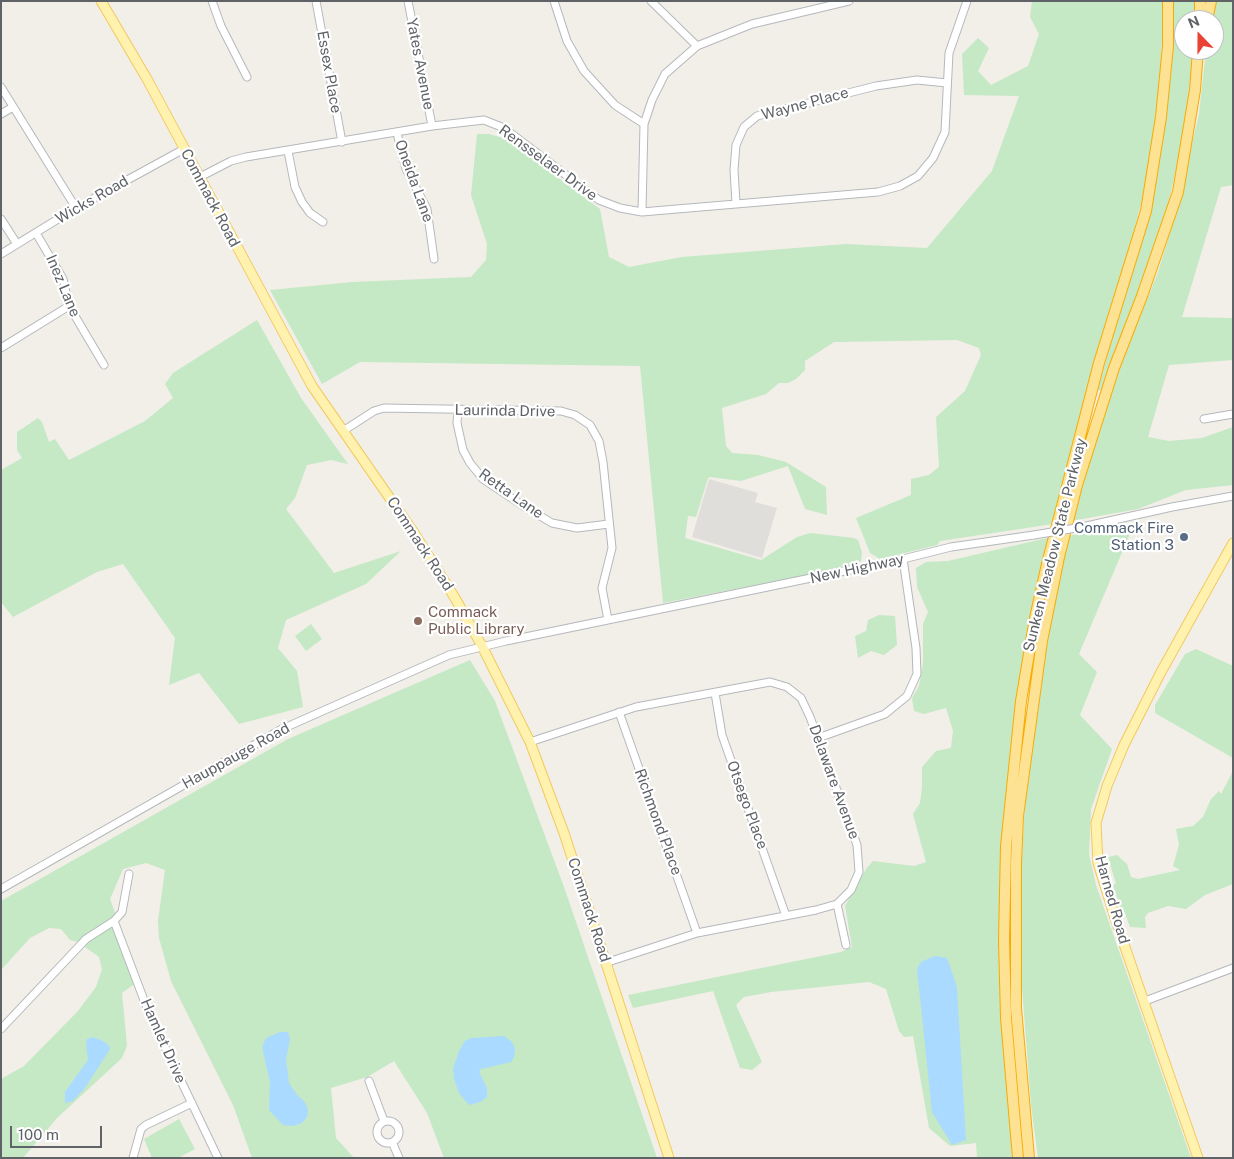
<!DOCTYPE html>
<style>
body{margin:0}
#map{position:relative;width:1234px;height:1159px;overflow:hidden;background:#f1efe8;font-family:"Public Sans",sans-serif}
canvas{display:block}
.frame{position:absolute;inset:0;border:2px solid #5f6368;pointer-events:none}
.north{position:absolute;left:1174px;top:10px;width:50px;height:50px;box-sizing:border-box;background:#fff;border:1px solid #bfc1c3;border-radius:50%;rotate:338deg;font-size:14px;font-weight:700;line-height:20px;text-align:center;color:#5f6368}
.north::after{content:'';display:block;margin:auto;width:18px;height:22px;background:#ea4335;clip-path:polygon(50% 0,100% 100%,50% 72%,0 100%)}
.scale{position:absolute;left:10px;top:1126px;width:92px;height:22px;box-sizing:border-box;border:2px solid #5f6368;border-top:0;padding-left:6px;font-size:15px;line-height:18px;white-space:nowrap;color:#5f6368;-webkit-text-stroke:4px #fff;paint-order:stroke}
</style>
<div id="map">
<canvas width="1234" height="1159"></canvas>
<div class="frame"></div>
<div class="north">N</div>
<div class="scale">100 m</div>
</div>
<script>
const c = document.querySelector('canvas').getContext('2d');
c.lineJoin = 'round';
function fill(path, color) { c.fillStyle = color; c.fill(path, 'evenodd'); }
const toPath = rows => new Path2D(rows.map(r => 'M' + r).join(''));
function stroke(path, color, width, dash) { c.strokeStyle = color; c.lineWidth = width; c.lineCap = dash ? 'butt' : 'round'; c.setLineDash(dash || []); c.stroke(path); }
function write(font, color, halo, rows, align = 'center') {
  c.font = font + ' "Public Sans",sans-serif'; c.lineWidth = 4.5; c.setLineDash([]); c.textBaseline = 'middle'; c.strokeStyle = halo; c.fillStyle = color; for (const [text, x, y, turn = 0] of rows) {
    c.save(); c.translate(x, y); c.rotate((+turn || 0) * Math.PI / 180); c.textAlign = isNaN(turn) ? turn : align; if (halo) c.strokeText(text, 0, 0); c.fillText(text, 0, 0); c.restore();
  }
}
const industrial = toPath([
 [709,479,758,493,755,502,777,508,762,558,692,537]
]);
const green = toPath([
 [1032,1,1164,1,1159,95,1146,186,1060,500,1055,510,1053,524,940,541,937,545,880,559,870,553,856,518,911,495,911,479,929,475,939,467,936,417,965,391,981,355,979,348,957,340,834,342,805,361,805,370,796,379,788,383,779,383,766,394,722,408,726,446,732,453,758,455,786,462,826,487,827,515,805,509,788,466,741,481,710,477,708,478,696,517,688,516,685,538,761,560,797,537,810,533,854,538,858,540,862,552,861,561,853,566,663,603,640,366,360,362,322,384,270,290,352,282,471,277,486,260,487,244,471,195,477,134,489,134,506,139,600,209,609,257,629,267,682,257,846,244,927,248,992,171,1019,96,964,95,962,54,978,38,989,48,978,71,991,85,1028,66,1039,34,1030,17],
 [1172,1,1196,1,1196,20,1184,20,1184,50,1194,50,1182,143,1167,210,1103,391,1098,390,1149,205,1162,142,1169,77],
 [1213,1,1233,1,1233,185,1221,187,1182,317,1233,318,1233,360,1169,365,1148,437,1169,441,1202,438,1233,427,1233,485,1186,490,1138,509,1071,521,1103,410,1158,272,1174,220,1199,114,1206,50,1214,50,1214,20,1209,20],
 [257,320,301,398,348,464,331,460,307,465,295,498,286,509,334,573,401,551,366,584,286,620,278,648,297,671,303,707,239,724,199,673,169,685,175,638,123,564,97,572,13,617,1,602,1,470,22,458,17,450,17,432,38,418,42,422,49,442,55,439,69,460,145,421,173,398,165,384,173,373],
 [1134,524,1079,654,1097,672,1080,715,1112,749,1091,809,1089,854,1096,885,1191,1158,1038,1158,1031,1105,1022,987,1019,915,1025,800,1037,701,1067,536],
 [1047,538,1050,539,1014,732,1000,990,1012,1158,977,1158,976,1143,950,1146,929,1128,913,1036,904,1037,899,1031,886,989,869,982,771,992,744,997,736,1005,762,1062,752,1070,740,1068,713,991,633,1008,628,995,841,952,852,947,845,906,866,869,873,861,914,866,926,862,913,814,920,803,922,788,922,767,936,751,951,748,953,731,946,708,924,714,914,711,912,698,919,686,923,663,923,624,928,612,917,587,916,568,926,562,948,561],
 [879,615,895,616,897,645,884,655,871,651,858,658,855,636,866,631,868,620],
 [311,624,322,639,306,651,295,636],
 [1196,649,1233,666,1233,758,1155,713,1155,705,1185,654],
 [470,660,495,701,564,887,657,1158,444,1158,427,1113,394,1061,367,1077,331,1088,336,1138,354,1158,252,1158,233,1105,171,981,159,938,158,921,165,870,146,863,123,869,110,899,140,980,122,993,127,1046,122,1058,57,1118,23,1158,1,1158,1,1079,24,1066,78,1011,96,987,102,969,99,957,78,942,70,940,61,929,49,928,30,938,1,970,1,901,288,739],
 [1233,771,1233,884,1205,895,1186,909,1168,906,1148,913,1145,917,1146,928,1130,927,1125,913,1122,913,1113,885,1116,884,1108,857,1117,855,1127,864,1131,877,1138,879,1180,870,1173,866,1179,845,1176,829,1193,826,1203,817,1211,799,1219,791,1221,794],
 [179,1119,195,1149,178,1158,152,1158,144,1139]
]);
const water = toPath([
 [935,956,947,958,957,987,966,1140,952,1145,932,1112,917,969,921,962],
 [280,1032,288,1032,290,1039,286,1060,289,1083,298,1096,305,1102,308,1110,307,1117,302,1123,293,1126,283,1125,269,1110,270,1082,262,1047,266,1038],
 [504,1036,512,1042,515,1049,514,1057,511,1062,481,1069,479,1072,487,1088,487,1097,480,1102,469,1105,459,1093,454,1079,453,1069,459,1051,465,1041,471,1038],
 [93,1037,105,1042,110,1047,109,1051,84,1089,73,1101,65,1103,65,1092,88,1060,86,1044,87,1039]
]);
const minor = toPath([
 [212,1,221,26,247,77],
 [316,1,342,142],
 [408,1,432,126],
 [554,1,567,41,584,71,615,105,644,124],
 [651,1,697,46],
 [1,87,76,208],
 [1,114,13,107],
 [397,133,406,169,427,209,434,259],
 [288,151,295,187,302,202,310,213,323,222],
 [200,177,231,161,246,157,432,126,484,120,504,128,599,200,620,208,642,212,665,210,878,192,900,186,918,176,933,158,945,132,949,53,967,1],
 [736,203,734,170,736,145,744,127,757,116,876,86,917,80,947,83],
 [642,212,644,124,652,100,665,74,697,46,752,24,849,1],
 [1,219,17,244],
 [36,233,63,279,69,306,104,365],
 [1,254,76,208,184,149],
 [1,348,69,306],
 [458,410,457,423,463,450,470,463,483,479,525,507,552,523,577,528,609,524],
 [1204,419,1233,414],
 [343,431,374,411,384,408,561,411,575,415,590,425,599,441,603,462,612,548,602,588,608,620],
 [1082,527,1172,507,1233,496],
 [715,693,722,735,786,916],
 [619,712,697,933],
 [818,738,885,714,907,696,917,674,916,648,903,559],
 [530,742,636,707,770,682,787,687,801,698,810,717,857,845,859,872,851,890,837,904,816,910,697,933,605,963],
 [1,889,282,729,449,655,506,641,903,559,951,547,1034,535],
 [837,904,846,945],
 [114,921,150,1016,218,1158],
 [1145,1001,1233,968],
 [1,1029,86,939,114,921,122,912,129,874],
 [369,1081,384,1121],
 '377 1132a11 11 0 1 1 22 0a11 11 0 1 1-22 0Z',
 [393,1144,399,1158],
 [133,1158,141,1129,146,1125,192,1103]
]);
const major = toPath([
 [101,1,147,79,312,386,414,533,455,598,482,646,530,742,564,833,669,1158],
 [1198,1158,1116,921,1098,863,1096,823,1107,786,1124,745,1161,672,1233,543]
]);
const highway = toPath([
 [1200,1,1200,20],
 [1207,20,1211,1],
 [1018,1158,1006,1018,1004,940,1006,846,1021,701,1035,618,1047,564,1099,363,1146,211,1161,117,1168,46,1168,1],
 [1029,1158,1016,1008,1016,864,1018,816,1042,641,1059,557,1077,485,1114,368,1142,296,1178,192,1195,90,1198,50]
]);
const minorBridge = toPath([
 [1034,535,1082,527]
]);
const markers = [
 [1184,537,5,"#5c6f8a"],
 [418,621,5,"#8d6e63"]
];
const streetNames = [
 ["Yates Avenue",420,64,79],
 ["Essex Place",329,72,80],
 ["Wayne Place",805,104,-15],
 ["Rensselaer Drive",548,163,36],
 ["Oneida Lane",414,181,70],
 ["Commack Road",210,198,62],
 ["Wicks Road",92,200,-30],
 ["Inez Lane",63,286,67],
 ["Laurinda Drive",505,411,1],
 ["Retta Lane",511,494,35],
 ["Commack Road",420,544,57],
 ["Sunken Meadow State Parkway",1055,545,-76],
 ["New Highway",857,569,-12],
 ["Hauppauge Road",236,756,-29],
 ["Delaware Avenue",834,782,70],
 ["Otsego Place",747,805,70],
 ["Richmond Place",658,822,70],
 ["Harned Road",1112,900,74],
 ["Commack Road",589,910,72],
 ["Hamlet Drive",163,1041,66]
];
const serviceNames = [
 ["Commack Fire",1174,528],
 ["Station 3",1174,545]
];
const educationNames = [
 ["Commack",428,612],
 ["Public Library",428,629]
];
fill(industrial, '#e0deda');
fill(green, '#c5e8c5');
fill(water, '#aadaff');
stroke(minor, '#b5b8bc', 9);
stroke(major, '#f2c960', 11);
stroke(highway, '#f9ab00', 12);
stroke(minor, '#fff', 7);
stroke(major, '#fff2af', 9);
stroke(highway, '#fde293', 10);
stroke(minorBridge, '#b5b8bc', 9, []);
stroke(minorBridge, '#fff', 7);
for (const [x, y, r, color] of markers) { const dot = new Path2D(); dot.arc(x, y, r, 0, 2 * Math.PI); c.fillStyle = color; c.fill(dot); stroke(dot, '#fff', 2); }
write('15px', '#5f6368', '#fff', streetNames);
write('15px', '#4e5e75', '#fff', serviceNames, 'right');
write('15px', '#785e54', '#fff', educationNames, 'left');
</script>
